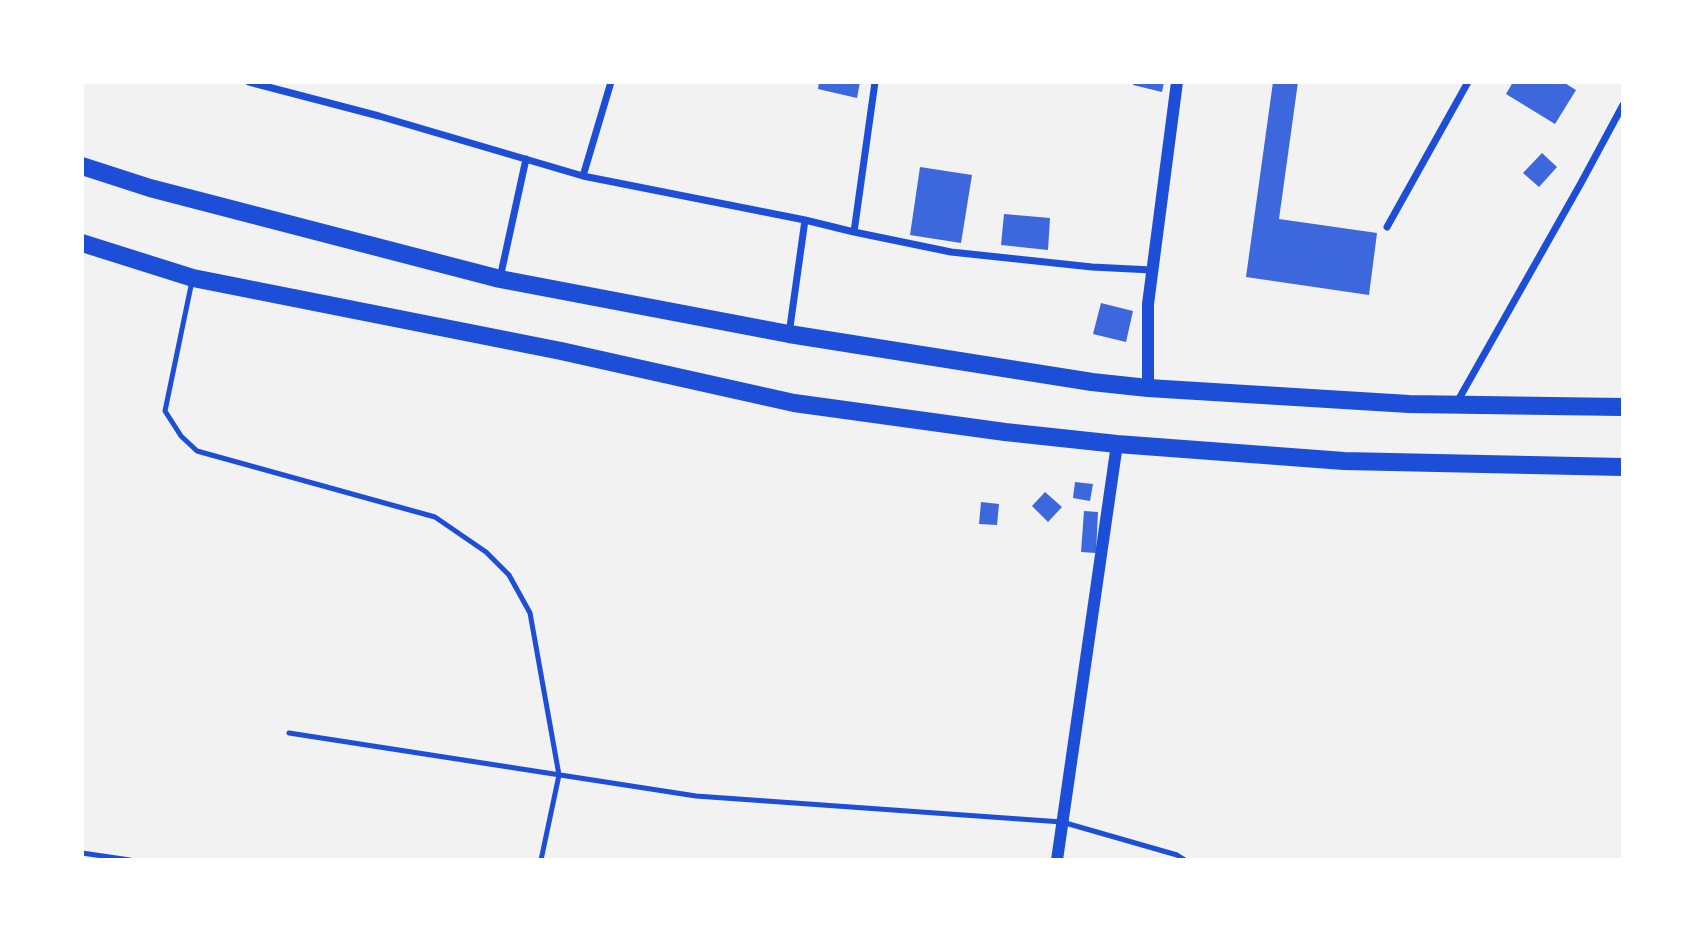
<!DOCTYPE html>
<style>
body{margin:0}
#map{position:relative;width:1705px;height:942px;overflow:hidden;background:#f2f2f2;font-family:Mulish,sans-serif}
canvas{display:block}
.frame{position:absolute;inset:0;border:84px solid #fff;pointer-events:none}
</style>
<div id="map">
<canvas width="1705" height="942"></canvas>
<div class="frame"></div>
</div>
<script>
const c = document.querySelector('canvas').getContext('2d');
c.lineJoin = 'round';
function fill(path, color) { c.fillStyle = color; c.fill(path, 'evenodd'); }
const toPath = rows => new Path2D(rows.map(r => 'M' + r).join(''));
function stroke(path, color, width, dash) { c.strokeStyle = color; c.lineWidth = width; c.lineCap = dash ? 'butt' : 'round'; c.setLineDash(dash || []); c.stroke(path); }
const building = toPath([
 [819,82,860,82,857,98,818,89],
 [1134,82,1164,82,1162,92,1133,85],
 [1273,82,1298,82,1279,219,1377,233,1369,295,1246,277],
 [1513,82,1563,82,1576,90,1555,124,1506,94],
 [1542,153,1557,167,1539,187,1523,173],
 [920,167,972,175,961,243,910,235],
 [1004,214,1050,218,1048,250,1001,245],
 [1101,303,1133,311,1126,342,1093,334],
 [1075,482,1093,484,1090,501,1073,498],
 [1045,492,1062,507,1048,522,1032,506],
 [981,502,999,504,997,525,979,524],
 [1084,511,1098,512,1096,553,1081,552]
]);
const service = toPath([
 [192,281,165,411,181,436,197,451,435,517,486,552,509,575,530,613,559,775,541,860],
 [289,733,696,796,1062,822,1177,855,1185,860],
 [82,853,130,860]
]);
const minor = toPath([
 [249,82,379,116,583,176,805,220,854,232,951,252,1092,267,1152,270],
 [583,176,611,82],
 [1387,227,1468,82],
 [854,232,875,82],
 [500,278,526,159],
 [789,334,805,220],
 [1456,404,1581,183,1623,105]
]);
const tertiary = toPath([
 [1148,388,1148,304,1177,82],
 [1057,860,1117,444]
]);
const primary = toPath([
 [82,166,150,188,500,279,789,334,1092,382,1148,388,1409,404,1623,407],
 [82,243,193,278,561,351,794,403,1005,432,1117,444,1344,461,1623,467]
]);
fill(building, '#3d67dc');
stroke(service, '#1d4ed8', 5);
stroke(minor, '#1d4ed8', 7);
stroke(tertiary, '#1d4ed8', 12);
stroke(primary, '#1d4ed8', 18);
</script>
